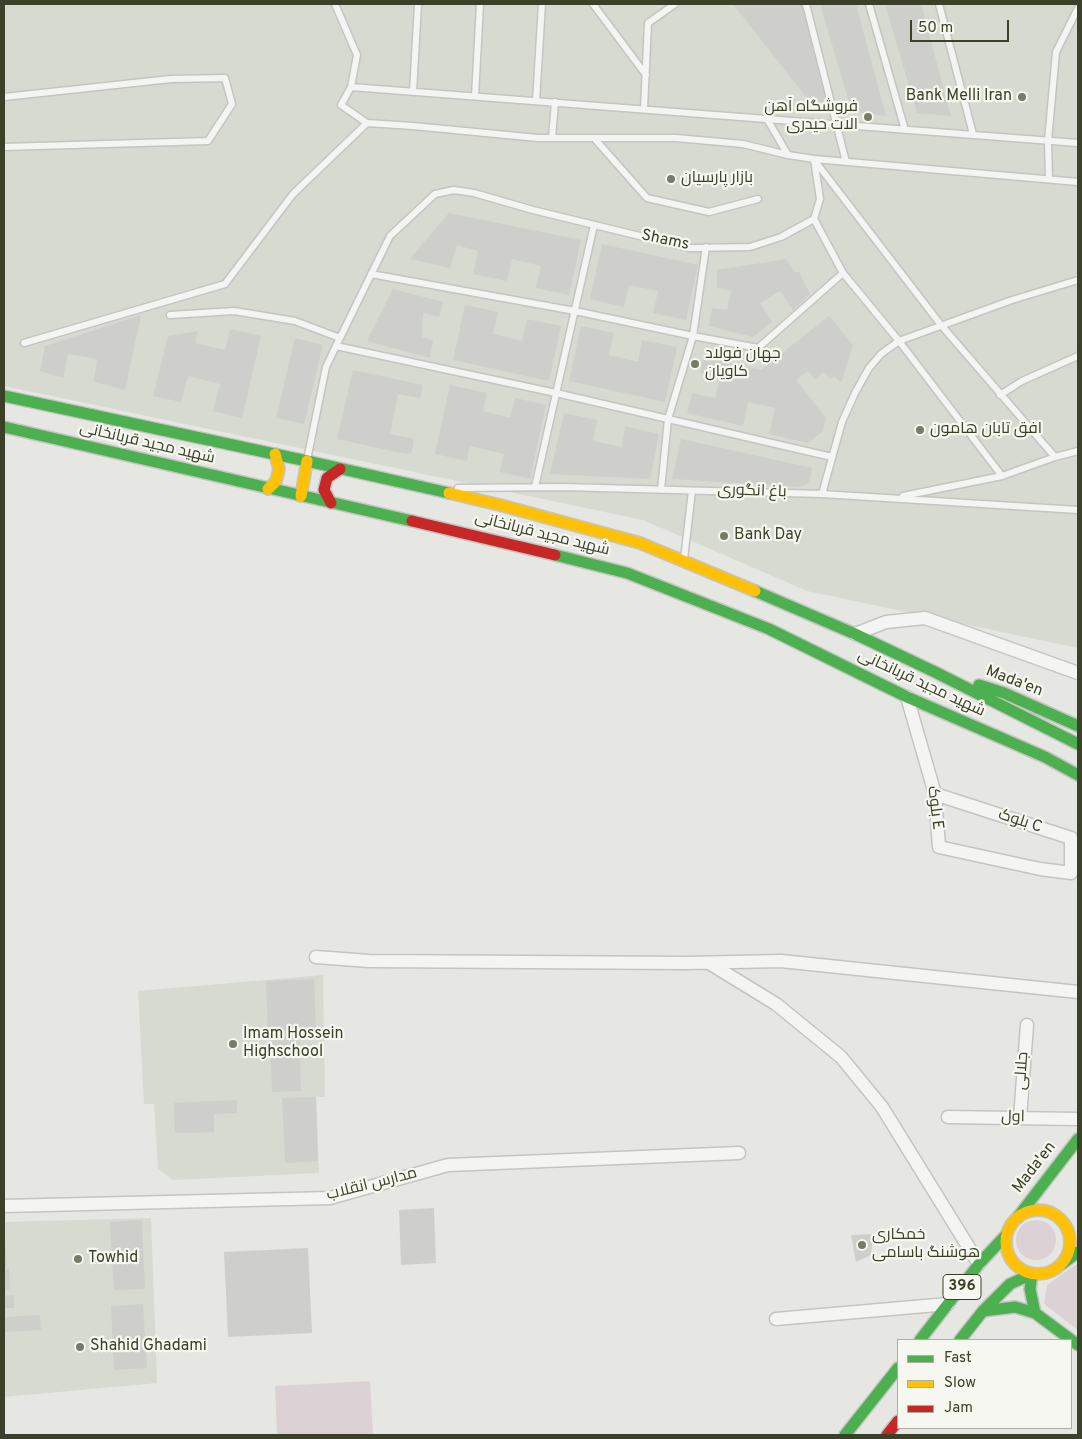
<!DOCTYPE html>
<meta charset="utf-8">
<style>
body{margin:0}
#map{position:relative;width:1082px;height:1439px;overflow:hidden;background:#e6e7e2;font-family:Overpass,sans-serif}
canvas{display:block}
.frame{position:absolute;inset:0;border:5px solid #3b4128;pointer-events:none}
.legend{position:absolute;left:897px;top:1339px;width:175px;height:90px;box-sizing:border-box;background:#f5f7f0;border:1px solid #abaea0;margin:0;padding:6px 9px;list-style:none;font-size:15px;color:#3b4128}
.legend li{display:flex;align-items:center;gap:10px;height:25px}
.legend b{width:25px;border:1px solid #abaea0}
.scale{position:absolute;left:910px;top:20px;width:99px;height:22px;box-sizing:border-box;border:2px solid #3b4128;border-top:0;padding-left:6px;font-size:15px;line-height:18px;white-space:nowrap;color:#3b4128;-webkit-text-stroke:4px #f5f7f0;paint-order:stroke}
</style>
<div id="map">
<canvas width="1082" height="1439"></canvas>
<div class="frame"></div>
<ul class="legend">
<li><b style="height:6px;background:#4caf50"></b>Fast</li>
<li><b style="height:6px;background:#ffc107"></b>Slow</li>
<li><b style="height:6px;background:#c62828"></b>Jam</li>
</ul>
<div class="scale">50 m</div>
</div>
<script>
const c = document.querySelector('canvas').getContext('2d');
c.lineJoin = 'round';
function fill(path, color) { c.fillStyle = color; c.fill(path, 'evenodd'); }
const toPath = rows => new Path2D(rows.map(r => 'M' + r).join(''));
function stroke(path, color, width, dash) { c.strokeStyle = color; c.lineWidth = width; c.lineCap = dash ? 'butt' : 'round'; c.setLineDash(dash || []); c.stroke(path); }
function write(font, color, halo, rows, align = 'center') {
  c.font = font + ' Overpass,Cairo,sans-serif'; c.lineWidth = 4.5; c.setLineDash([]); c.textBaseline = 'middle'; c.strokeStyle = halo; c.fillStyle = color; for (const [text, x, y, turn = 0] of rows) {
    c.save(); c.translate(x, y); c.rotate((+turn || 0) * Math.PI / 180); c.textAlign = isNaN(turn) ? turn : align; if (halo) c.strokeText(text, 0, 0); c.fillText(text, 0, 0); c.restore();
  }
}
const built = toPath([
 [4,4,1078,4,1078,648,807,591,643,520,4,386],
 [323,975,325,1097,316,1097,319,1173,173,1180,158,1169,154,1104,144,1104,138,991],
 [151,1218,157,1383,4,1397,4,1222]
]);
const green = toPath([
 '1016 1240a20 20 0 1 1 40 0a20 20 0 1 1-40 0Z',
 [1078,1263,1078,1330,1044,1304,1047,1285],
 [370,1381,373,1435,277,1435,275,1386]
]);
const building = toPath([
 [733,4,802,4,828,106,817,107,810,102],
 [820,4,856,4,886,116,852,112],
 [885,4,921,4,951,116,917,113],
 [449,213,581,240,569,295,536,288,541,266,512,259,507,281,473,274,478,251,457,245,450,268,410,259],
 [602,244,698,265,686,320,653,313,658,291,629,285,624,307,590,299],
 [786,259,794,272,799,272,810,294,793,310,780,291,760,303,772,322,753,337,709,326,712,308,727,310,731,291,717,288,717,270],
 [393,289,443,302,439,317,423,313,422,337,433,340,430,358,367,341],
 [465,305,498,312,493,334,522,341,527,319,561,326,549,381,453,360],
 [141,315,125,390,94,382,97,359,68,354,63,378,40,371,45,346],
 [829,316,853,345,841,383,834,376,830,379,824,372,815,379,808,371,796,380,826,418,822,432,808,443,769,434,775,408,748,402,743,426,687,413,692,393,715,398,720,378,700,373,704,357,761,370],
 [581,326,614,333,609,355,638,362,642,340,677,347,665,402,569,381],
 [230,329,261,336,242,418,213,411,220,384,188,376,181,402,153,396,168,336,198,331,195,343,225,350],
 [295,338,323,345,304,424,276,418],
 [353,370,423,385,420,398,398,394,390,434,414,439,412,452,406,454,337,439],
 [450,385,487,393,483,411,510,418,515,398,546,405,530,479,500,472,504,454,470,446,467,461,435,454],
 [564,413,597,420,593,441,622,447,625,426,659,434,650,479,550,474],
 [681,439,812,468,809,482,805,485,799,487,672,479],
 [314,979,316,1033,268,1035,266,981],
 [299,1035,301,1091,272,1092,270,1037],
 [316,1097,318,1161,285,1163,282,1098],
 [237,1100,237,1113,214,1114,214,1132,175,1133,174,1103],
 [434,1208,436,1263,401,1265,399,1210],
 [142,1220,145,1289,114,1290,110,1222],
 [873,1234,871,1255,856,1262,851,1235],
 [4,1239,5,1239,7,1267,4,1268],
 [308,1248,312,1333,228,1337,224,1252],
 [9,1269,10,1290,4,1290,4,1270],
 [14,1295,14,1308,4,1308,4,1296],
 [143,1304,147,1368,114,1370,111,1306],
 [40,1315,41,1330,4,1332,4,1317]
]);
const lane = toPath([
 [335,4,357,55,351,87,341,105,367,123,413,126,538,138,676,138,743,144,788,155,814,159,1078,182],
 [593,4,646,75],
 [806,4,846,162],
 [869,4,905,130],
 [939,4,973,134],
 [351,87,1078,143],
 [413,92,418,4],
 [475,96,480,4],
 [4,97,171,79,225,78,232,104,208,141,4,147],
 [536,101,542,4],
 [644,109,648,23,675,4],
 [767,119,788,155],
 [552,138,555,102],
 [594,138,647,198,709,212,758,199],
 [815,161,941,325,1055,457],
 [1049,179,1048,141,1056,52,1078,8],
 [814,219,843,273,899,341,1002,476],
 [371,274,575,311,693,336,758,348,843,273],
 [170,315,234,311,295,321,340,338],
 [24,343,225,284,293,194,367,123],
 [336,346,556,393,832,457],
 [1000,395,1022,381,1078,356],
 [307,460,326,367,336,346,390,236,435,194,454,190,474,193,533,210,689,248,750,247,781,237,814,219,820,199,814,159],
 [535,487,594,225],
 [458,488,563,487,822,494,1078,510],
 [661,490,668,419,693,336,706,247],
 [822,494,842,422,855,393,869,368,881,354,899,341,1012,300,1078,280],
 [903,496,1002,476,1055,457,1078,451],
 [684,559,692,491]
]);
const street = toPath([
 [855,634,886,622,925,618,1078,673],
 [907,697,935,794,939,847,1040,869,1071,873,1071,838,935,794],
 [316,957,369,961,686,963,781,961,1078,992],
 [709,963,776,1004,841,1057,882,1107,979,1264],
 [948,1117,1078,1119],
 [1020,1118,1027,1025],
 [4,1206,330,1198,448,1165,739,1153],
 [776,1319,948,1304]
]);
const fast = toPath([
 [4,396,307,461,449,493],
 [4,427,412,521],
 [555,555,627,573,769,629,907,697,1045,757,1078,775],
 [755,591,855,634,935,672,1078,744],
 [979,685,1004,693,1078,726],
 [1017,1218,1078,1139],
 [1062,1264,1078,1252],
 [1032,1274,1030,1289,1035,1313],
 [983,1311,1015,1307,1035,1313,1078,1345],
 [920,1340,979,1264,1006,1235],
 [960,1340,983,1311,1010,1284,1032,1274],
 [845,1435,898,1368]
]);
const slow = toPath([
 [268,489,276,481,279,469,275,454],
 [449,493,500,505,640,543,755,591],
 [301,496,307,461],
 '1006 1242a32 32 0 1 1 64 0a32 32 0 1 1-64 0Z'
]);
const jam = toPath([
 [331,503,324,490,327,478,340,469],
 [412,521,555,555],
 [887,1435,898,1421]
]);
const markers = [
 [1022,97,5,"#777b69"],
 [868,117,5,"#777b69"],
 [671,179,5,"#777b69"],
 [695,364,5,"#777b69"],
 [920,430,5,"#777b69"],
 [724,536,5,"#777b69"],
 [233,1044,5,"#777b69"],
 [862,1245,5,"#777b69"],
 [78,1259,5,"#777b69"],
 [80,1347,5,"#777b69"]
];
const shields = [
 [962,1287,38]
];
const shieldNames = [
 ["396",962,1287]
];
const poiNames = [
 ["Bank Melli Iran",1012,97,"right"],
 ["فروشگاه آهن",858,108,"right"],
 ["الات حیدری",858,126,"right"],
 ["بازار پارسیان",681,179],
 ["جهان فولاد",705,355],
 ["کاویان",705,373],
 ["افق تابان هامون",930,430],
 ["Bank Day",734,536],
 ["Imam Hossein",243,1035],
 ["Highschool",243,1053],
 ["خمکاری",872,1236],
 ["هوشنگ باسامی",872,1254],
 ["Towhid",88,1259],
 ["Shahid Ghadami",90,1347]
];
const streetNames = [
 ["Shams",665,241,12],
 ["شهید مجید قربانخانی",147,444,13],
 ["باغ انگوری",752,492,2],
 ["شهید مجید قربانخانی",542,535,14],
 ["Mada'en",1014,682,21],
 ["شهید مجید قربانخانی",921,684,25],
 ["بلوک E",934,808,83],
 ["بلوک C",1020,822,18],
 ["جلالی",1023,1071,-86],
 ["اول",1013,1118,1],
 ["Mada'en",1035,1168,-52],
 ["مدارس انقلاب",372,1185,-14]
];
fill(built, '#d7dad0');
fill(green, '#dcd2d6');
fill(building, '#cecfca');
stroke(lane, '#c4c5c0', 9);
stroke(street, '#c4c5c0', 15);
stroke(fast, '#c4c5c0', 14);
stroke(slow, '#c4c5c0', 14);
stroke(jam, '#c4c5c0', 14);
stroke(lane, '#f4f4f2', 6);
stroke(street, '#f4f4f2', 12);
stroke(fast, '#4caf50', 11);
stroke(slow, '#ffc107', 11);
stroke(jam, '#c62828', 11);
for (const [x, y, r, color] of markers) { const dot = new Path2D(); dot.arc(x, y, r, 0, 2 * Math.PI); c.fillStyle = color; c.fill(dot); stroke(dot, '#f5f7f0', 2); }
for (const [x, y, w] of shields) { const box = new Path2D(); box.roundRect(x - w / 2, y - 12.5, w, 25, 4); c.fillStyle = '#f5f7f0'; c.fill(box); stroke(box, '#3b4128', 1); }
write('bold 15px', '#3b4128', null, shieldNames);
write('16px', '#3b4128', '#f5f7f0', poiNames, 'left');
write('16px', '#3b4128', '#f5f7f0', streetNames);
</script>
